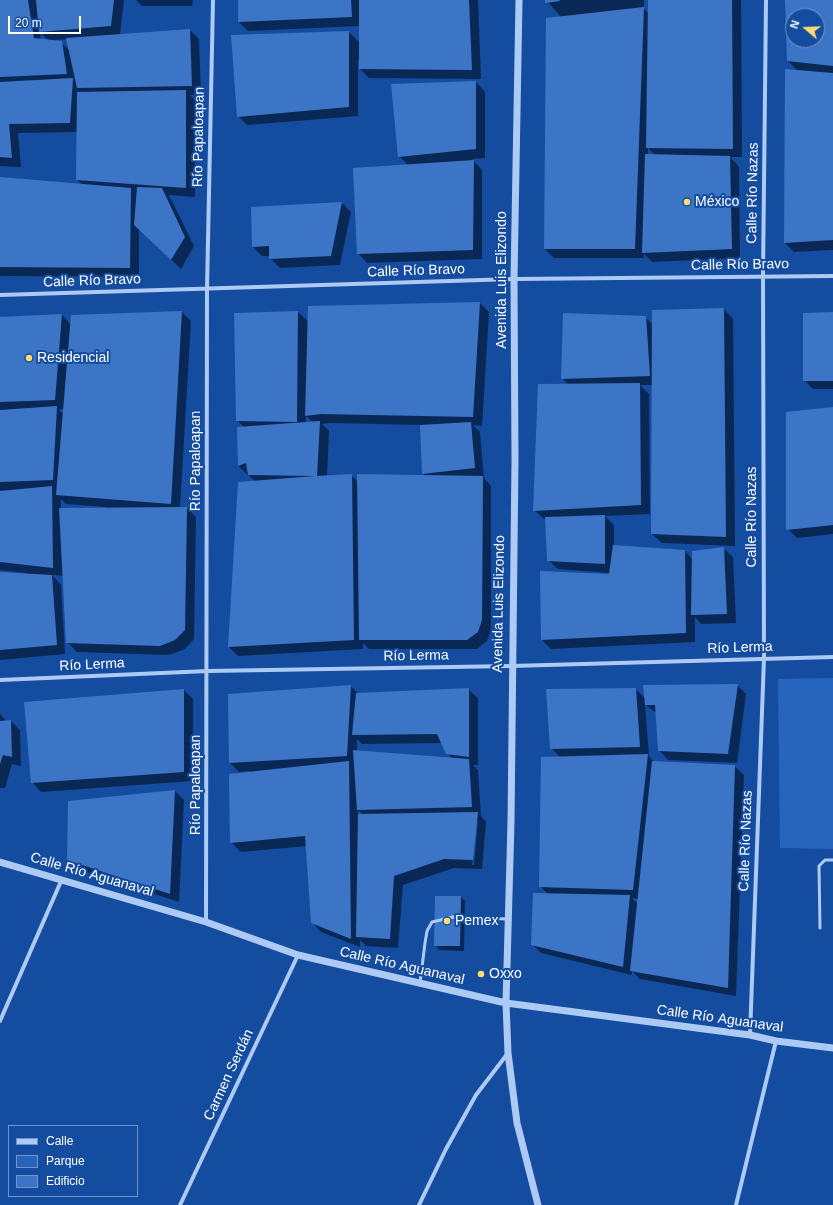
<!DOCTYPE html>
<meta charset="utf-8">
<style>
body{margin:0}
#map{position:relative;width:833px;height:1205px;overflow:hidden;background:#144ca0;font-family:Helvetica,sans-serif}
canvas{display:block}
.legend{position:absolute;left:8px;top:1125px;width:130px;height:72px;box-sizing:border-box;background:#144ca0;border:1px solid #7294c6;margin:0;padding:5px 7px;list-style:none;font-size:12px;color:#fff}
.legend li{display:flex;align-items:center;gap:8px;height:20px}
.legend b{width:20px;border:1px solid #7294c6}
.north{position:absolute;left:785px;top:8px;width:40px;height:40px;box-sizing:border-box;background:#144ca0;border:1px solid #7294c6;border-radius:50%;rotate:289deg;font-size:11px;font-weight:700;line-height:16px;text-align:center;color:#fff}
.north::after{content:'';display:block;margin:auto;width:14px;height:18px;background:#ffdb70;clip-path:polygon(50% 0,100% 100%,50% 72%,0 100%)}
.scale{position:absolute;left:8px;top:16px;width:73px;height:18px;box-sizing:border-box;border:2px solid #fff;border-top:0;padding-left:5px;font-size:12px;line-height:14px;white-space:nowrap;color:#fff;-webkit-text-stroke:3px #144ca0;paint-order:stroke}
</style>
<div id="map">
<canvas width="833" height="1205"></canvas>
<ul class="legend">
<li><b style="height:5px;background:#adcaf4"></b>Calle</li>
<li><b style="height:11px;background:#2765bd"></b>Parque</li>
<li><b style="height:11px;background:#3d75c6"></b>Edificio</li>
</ul>
<div class="north">N</div>
<div class="scale">20 m</div>
</div>
<script>
const c = document.querySelector('canvas').getContext('2d');
c.lineJoin = 'round';
function fill(path, color) { c.fillStyle = color; c.fill(path, 'evenodd'); }
const toPath = rows => new Path2D(rows.map(r => 'M' + r).join(''));
function stroke(path, color, width, dash) { c.strokeStyle = color; c.lineWidth = width; c.lineCap = dash ? 'butt' : 'round'; c.setLineDash(dash || []); c.stroke(path); }
function write(font, color, halo, rows, align = 'center') {
  c.font = font + ' Helvetica,sans-serif'; c.lineWidth = 4; c.setLineDash([]); c.textBaseline = 'middle'; c.strokeStyle = halo; c.fillStyle = color; for (const [text, x, y, turn = 0] of rows) {
    c.save(); c.translate(x, y); c.rotate((+turn || 0) * Math.PI / 180); c.textAlign = isNaN(turn) ? turn : align; if (halo) c.strokeText(text, 0, 0); c.fillText(text, 0, 0); c.restore();
  }
}
const green = toPath([
 [833,678,833,849,780,848,778,679]
]);
const shadow = toPath([
 [0,0,124,0,120,35,190,30,199,39,201,94,190,95,195,100,195,197,168,195,171,199,194,246,181,269,139,229,139,277,0,276,0,178,83,185,77,180,78,132,18,133,21,167,0,166],
 [40,32,49,41,41,40],
 [68,39,70,51,61,42,54,40],
 [136,0,193,0,192,6,142,6],
 [239,0,478,0,481,79,369,78,360,69,360,60,358,60,358,116,247,125,238,116,349,32,360,43,360,26,248,31,239,22],
 [546,0,644,0,644,7,642,7,649,14,649,0,741,0,742,157,730,157,739,167,740,258,652,262,644,254,644,258,554,258,545,249,561,17],
 [648,148,655,155,648,155],
 [786,0,833,0,833,250,794,252,785,243,798,71,788,61],
 [793,16,817,16,817,40,793,40],
 [476,82,485,92,485,158,472,159,482,170,482,259,367,263,358,253,408,165,399,156],
 [342,203,351,212,340,265,280,268,270,258,270,256,262,256,253,247,252,208],
 [480,303,489,312,482,426,473,425,480,432,484,478,491,486,491,630,487,641,477,649,369,649,363,643,363,649,238,656,229,647,256,482,238,466,238,428,244,427,237,420,235,314,298,312,309,322],
 [306,416,313,422,306,423],
 [331,423,421,425,423,474,425,476,358,482,351,475,327,477,329,431,322,424],
 [724,309,733,319,735,546,662,543,652,534,653,385,640,385,649,394,650,514,605,516,614,525,614,546,685,551,693,560,723,548,733,557,736,623,701,624,695,617,695,642,551,649,542,640,610,575,610,573,558,569,548,560,546,519,544,519,534,510,568,385,562,378,645,317,653,325],
 [182,312,191,321,180,508,187,508,196,517,194,639,185,649,169,655,77,652,67,642,64,576,52,575,61,585,65,654,0,660,0,573,25,574,26,573,0,570,0,318,62,315,71,325,72,316],
 [64,409,64,414,59,410],
 [61,499,66,504,105,507,105,509,61,509],
 [833,313,833,389,813,389,804,380],
 [833,408,833,534,797,538,788,529],
 [737,685,746,694,737,763,668,760,659,750,656,713,645,704,649,756,654,762,734,766,744,775,736,996,640,979,632,971,632,975,541,953,532,944,548,894,540,886,561,758,551,748,635,689,645,698],
 [632,898,639,899,638,904],
 [350,686,359,694,468,689,478,698,478,765,473,765,478,770,481,816,486,822,482,869,454,868,403,885,398,948,366,946,360,940,360,947,321,932,312,922,307,846,241,852,231,842,250,773,250,771,239,772,230,763],
 [357,739,362,744,442,743,447,753,453,759,357,751],
 [358,810,363,815,358,815],
 [476,821,478,821,474,865,472,865],
 [184,690,193,699,193,781,41,792,32,782],
 [0,714,7,722,11,721,20,730,21,766,12,764,5,788,0,788],
 [175,791,184,800,179,902,77,869,68,860],
 [461,897,465,901,464,951,439,950,435,945]
]);
const building = toPath([
 [0,0,28,0,34,38,62,41,67,74,0,77],
 [36,0,114,0,111,26,39,32],
 [238,0,351,0,352,17,238,22],
 [359,0,469,0,472,70,359,69],
 [545,0,559,0,560,1,545,3],
 [648,0,732,0,733,149,646,148],
 [785,0,833,0,833,66,787,61],
 [793,16,817,16,817,40,793,40],
 [644,7,635,249,544,249,546,18],
 [190,29,192,86,77,88,66,38],
 [349,31,349,107,237,117,231,35],
 [785,69,833,73,833,240,784,243],
 [73,78,70,123,9,124,12,158,0,157,0,82],
 [476,81,476,149,398,157,391,84],
 [186,90,186,188,76,180,77,92],
 [645,154,730,156,732,249,642,253],
 [474,160,473,250,357,254,353,168],
 [0,177,131,188,130,268,0,267],
 [137,187,162,188,185,237,171,260,134,225],
 [342,202,331,256,269,259,269,246,252,247,251,207],
 [480,302,473,417,321,414,305,416,308,306],
 [724,308,726,537,651,534,652,310],
 [182,311,171,504,56,495,71,315],
 [298,311,297,422,236,421,234,313],
 [833,312,833,381,803,381,803,313],
 [563,313,646,316,650,376,561,379],
 [62,314,55,400,0,402,0,317],
 [640,383,641,505,533,511,538,384],
 [57,406,53,480,0,482,0,410],
 [833,407,833,525,786,530,786,412],
 [320,421,317,476,352,474,354,640,228,647,238,482,315,476,248,475,246,463,238,466,237,427],
 [471,422,475,468,422,474,420,425],
 [357,474,483,476,482,620,478,632,467,640,359,640],
 [52,486,53,568,0,562,0,491],
 [187,507,185,630,175,640,160,646,66,643,59,508],
 [605,515,605,564,547,561,545,517],
 [613,545,685,550,686,633,541,640,540,571,609,574],
 [724,547,727,614,691,615,692,551],
 [0,572,52,575,57,645,0,650],
 [738,684,728,754,658,751,655,705,645,705,643,685],
 [351,685,347,756,229,763,228,694],
 [469,688,469,757,446,754,437,734,352,735,356,693],
 [636,688,640,747,550,749,546,689],
 [184,689,184,772,31,783,24,702],
 [11,720,12,757,3,755,0,764,0,721],
 [353,750,469,759,472,807,357,810],
 [648,754,633,890,539,887,541,757],
 [349,761,351,939,311,923,305,836,230,843,229,774],
 [652,761,735,765,728,988,630,971],
 [175,790,170,894,67,860,68,801],
 [478,812,473,860,444,859,394,876,390,939,356,937,358,814],
 [533,893,630,895,623,967,531,945],
 [435,896,461,896,460,946,434,946]
]);
const service = toPath([
 [820,928,819,866,825,860,833,860],
 [420,983,425,943,427,931,432,922,453,917,507,919]
]);
const minor = toPath([
 [0,295,514,279,833,276],
 [0,680,208,671,511,666,833,657],
 [206,922,207,289,213,0],
 [0,1021,62,879],
 [750,1035,764,658,763,276,766,0],
 [180,1205,298,955],
 [419,1205,446,1149,476,1095,508,1053],
 [736,1205,776,1041]
]);
const tertiary = toPath([
 [519,0,514,279,515,460,511,822,506,1003,508,1053,517,1123,538,1205],
 [0,862,206,922,298,955,506,1003,750,1035,776,1041,833,1048]
]);
const markers = [
 [687,202,4,"#ffdb70"],
 [29,358,4,"#ffdb70"],
 [447,921,4,"#ffdb70"],
 [481,974,4,"#ffdb70"]
];
const streetNames = [
 ["Río Papaloapan",199,137,-89],
 ["Calle Río Nazas",753,193,-89],
 ["Calle Río Bravo",740,265,-1],
 ["Calle Río Bravo",416,271,-2],
 ["Avenida Luis Elizondo",502,280,-90],
 ["Calle Río Bravo",92,281,-2],
 ["Río Papaloapan",196,461,-90],
 ["Calle Río Nazas",752,517,-90],
 ["Avenida Luis Elizondo",499,604,-89],
 ["Río Lerma",740,648,-2],
 ["Río Lerma",416,656,-1],
 ["Río Lerma",92,665,-3],
 ["Río Papaloapan",196,785,-90],
 ["Calle Río Nazas",746,841,-88],
 ["Calle Río Aguanaval",92,875,16],
 ["Calle Río Aguanaval",402,966,13],
 ["Calle Río Aguanaval",720,1019,8],
 ["Carmen Serdán",229,1075,-65]
];
const poiNames = [
 ["México",695,202],
 ["Residencial",37,358],
 ["Pemex",455,921],
 ["Oxxo",489,974]
];
fill(green, '#2765bd');
fill(shadow, '#0007');
fill(building, '#3d75c6');
stroke(service, '#adcaf4', 3);
stroke(minor, '#adcaf4', 4);
stroke(tertiary, '#adcaf4', 7);
for (const [x, y, r, color] of markers) { const dot = new Path2D(); dot.arc(x, y, r, 0, 2 * Math.PI); c.fillStyle = color; c.fill(dot); stroke(dot, '#144ca0', 1.5); }
write('14px', '#fff', '#144ca0', streetNames);
write('14px', '#fff', '#144ca0', poiNames, 'left');
</script>
